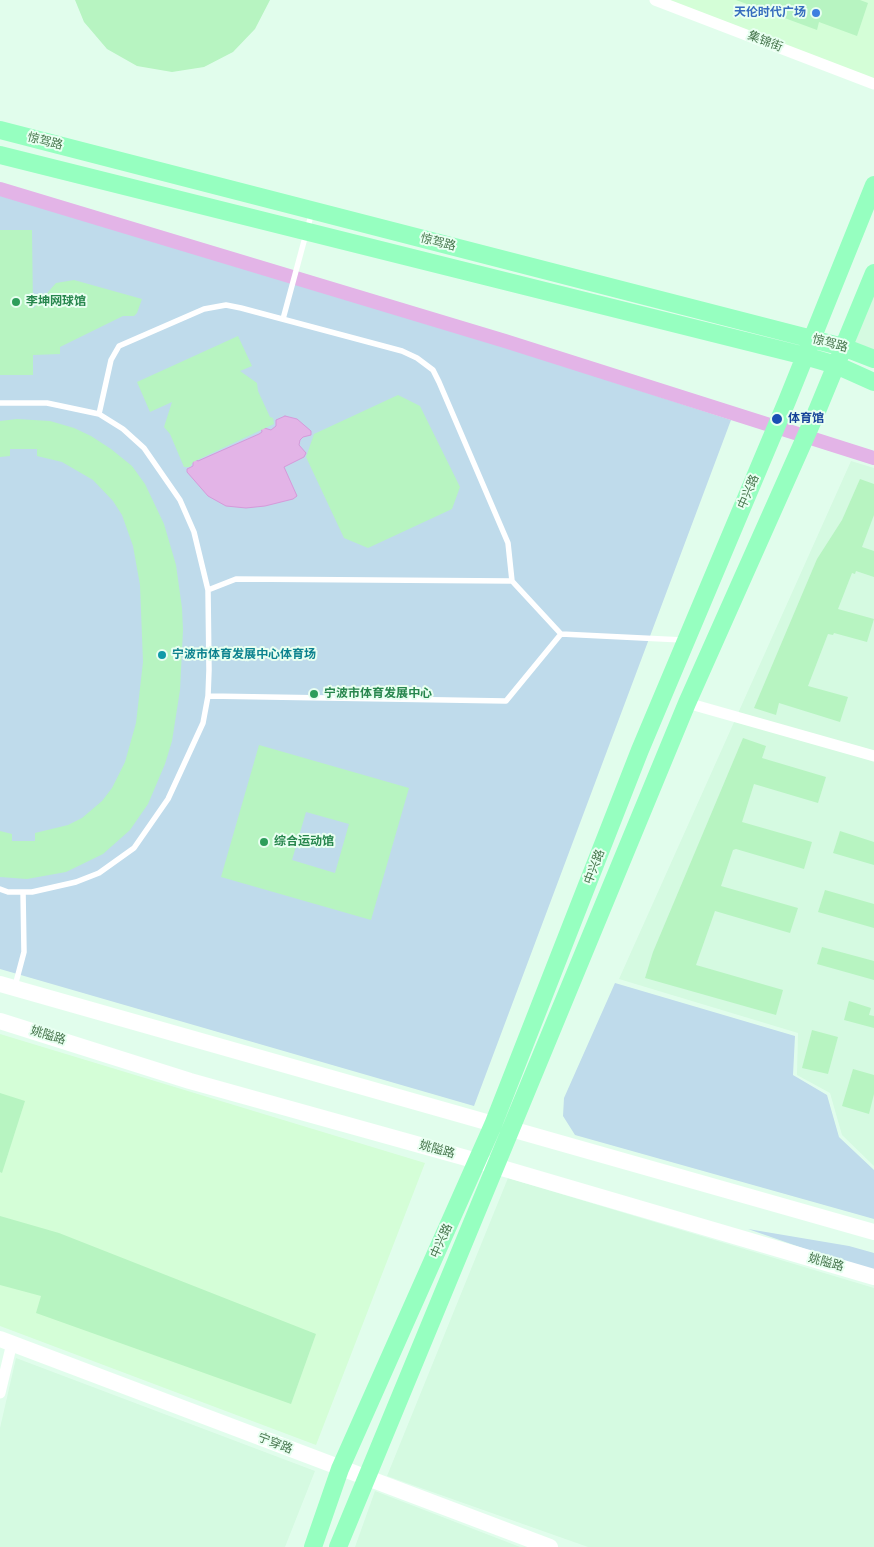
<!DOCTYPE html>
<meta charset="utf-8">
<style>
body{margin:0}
canvas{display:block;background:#e1fdec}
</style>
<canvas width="874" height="1547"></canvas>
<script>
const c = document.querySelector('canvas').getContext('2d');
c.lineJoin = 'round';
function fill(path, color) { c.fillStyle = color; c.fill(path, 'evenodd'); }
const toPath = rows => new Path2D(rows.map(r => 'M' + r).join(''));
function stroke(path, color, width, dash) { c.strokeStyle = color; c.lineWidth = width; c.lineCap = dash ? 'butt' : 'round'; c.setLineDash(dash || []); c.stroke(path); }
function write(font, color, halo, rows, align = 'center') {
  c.font = font + ' Roboto,"Noto Sans SC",sans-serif'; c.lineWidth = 4; c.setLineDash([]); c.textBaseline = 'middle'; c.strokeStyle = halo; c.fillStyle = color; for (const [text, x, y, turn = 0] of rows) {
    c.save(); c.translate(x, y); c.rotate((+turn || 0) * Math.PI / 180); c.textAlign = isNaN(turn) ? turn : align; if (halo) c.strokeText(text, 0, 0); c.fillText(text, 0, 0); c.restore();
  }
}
const residential = toPath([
 [874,290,874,356,849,347],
 [851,461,874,468,874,1166,842,1135,830,1093,797,1075,798,1033,619,979],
 [508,1178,874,1288,874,1547,588,1547,387,1476],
 [16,1358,315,1471,285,1547,0,1547,0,1428],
 [375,1491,520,1547,355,1547]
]);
const commercial = toPath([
 [664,0,874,0,874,80],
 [0,1034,425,1163,316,1445,0,1326]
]);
const green = toPath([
 [0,184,731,420,474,1106,0,969],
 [615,983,795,1036,793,1075,827,1095,839,1137,874,1170,874,1219,575,1135,563,1116,564,1098],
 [748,1229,849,1246,874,1253,874,1271,837,1260]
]);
const water = toPath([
 [285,416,297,419,311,431,311,435,303,437,300,440,299,445,306,453,304,457,284,467,297,496,293,499,265,506,246,508,226,506,208,496,187,472,187,469,193,466,193,458,198,461,259,434,262,432,261,427,271,430,276,426,276,420,285,416]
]);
const canal = toPath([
 [0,189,505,341,874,458]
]);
const building = toPath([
 [75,0,270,0,255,29,233,52,204,67,172,72,137,66,107,49,84,22],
 [736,0,860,0,868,3,857,36,819,22,817,30],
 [0,230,32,230,33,309,56,283,74,280,142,299,137,313,134,316,123,316,60,347,60,354,33,355,33,375,0,375],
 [238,336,252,366,240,371,257,383,258,391,270,417,273,418,274,424,193,462,190,467,184,467,170,434,164,427,172,402,150,412,137,382],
 [398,395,420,406,460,487,452,509,368,548,344,538,306,457,314,434],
 [17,419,50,421,74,428,91,436,111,449,132,466,145,484,164,524,176,565,182,608,183,630,180,690,172,741,165,764,148,804,130,830,103,854,66,872,27,879,0,877,0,831,12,834,12,841,35,841,35,833,68,825,82,818,102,801,112,788,125,762,136,723,143,662,140,585,133,546,122,515,113,501,93,480,62,462,37,456,37,449,10,449,10,456,0,457,0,421],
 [860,479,874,484,874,515,862,547,874,551,874,577,856,571,855,574,852,573,838,609,874,619,867,642,834,633,833,635,828,634,808,686,848,697,840,722,779,703,776,715,754,708,817,559,842,520],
 [743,738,766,746,762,758,826,777,818,803,754,784,742,822,812,842,804,869,736,849,733,850,721,886,798,908,790,933,715,911,696,965,783,990,776,1015,645,978,653,952],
 [259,745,409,788,371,920,221,877],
 [306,812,349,824,335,873,292,860],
 [840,831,874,842,874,865,833,853],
 [825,890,874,904,874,928,818,912],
 [822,947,874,961,874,980,817,964],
 [849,1001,871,1008,869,1015,874,1016,874,1028,844,1020],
 [812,1030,838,1037,828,1074,802,1068],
 [853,1069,874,1075,874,1094,869,1114,842,1106],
 [0,1093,25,1101,2,1173,0,1172],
 [0,1216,59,1233,316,1334,291,1404,36,1313,41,1296,0,1285]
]);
const lane = toPath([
 [283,319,310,219],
 [0,403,47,403,99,414,123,429,144,448,180,500,194,532,208,590,209,670,208,696,203,723,168,799,134,848,99,873,76,882,32,892,8,892,0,889],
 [99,414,111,360,119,346,204,309,226,305,241,308,402,351,417,358,433,370,439,382,508,543,512,581],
 [208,590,236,579,512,581,561,634,683,640],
 [208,696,506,701,561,634],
 [15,986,24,952,23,892]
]);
const street = toPath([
 [655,0,874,84],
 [687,703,874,756],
 [0,1393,12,1343]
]);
const secondary = toPath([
 [0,984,874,1232],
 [0,1021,190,1081,495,1166,874,1277],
 [0,1339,550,1547]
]);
const primary = toPath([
 [0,130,843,347,874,359],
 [0,155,805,356,836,365,874,382],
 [313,1547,340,1469,493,1125,640,750,787,401,874,185],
 [338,1547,687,703,817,411,874,273]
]);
const markers = [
 [816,13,5,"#3f7fe0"],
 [16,302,5,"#2e9e5b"],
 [777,419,6,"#1a4fb4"],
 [162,655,5,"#0f9aa8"],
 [314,694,5,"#2e9e5b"],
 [264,842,5,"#2e9e5b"]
];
const shopNames = [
 ["天伦时代广场",806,13]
];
const streetNames = [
 ["集锦街",765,42,21],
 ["惊驾路",45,142,14],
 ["惊驾路",438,243,14],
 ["惊驾路",830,344,15],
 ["中兴路",749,492,-67],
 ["中兴路",595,867,-69],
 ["姚隘路",48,1036,17],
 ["姚隘路",437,1150,16],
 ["中兴路",442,1241,-66],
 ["姚隘路",826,1263,16],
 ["宁穿路",275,1444,21]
];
const leisureNames = [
 ["李坤网球馆",26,302],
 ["宁波市体育发展中心",324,694],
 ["综合运动馆",274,842]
];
const transitNames = [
 ["体育馆",788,419]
];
const cultureNames = [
 ["宁波市体育发展中心体育场",172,655]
];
fill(residential, '#d5fae1');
fill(commercial, '#d4fed7');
fill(green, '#bfdbeb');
fill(water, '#e3b4e7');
stroke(water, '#d59ada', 1);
stroke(canal, '#e3b4e7', 14);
fill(building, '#b7f4c1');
stroke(lane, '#fff', 5.5);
stroke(street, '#fff', 11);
stroke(secondary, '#fff', 16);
stroke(primary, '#96ffc0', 18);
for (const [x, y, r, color] of markers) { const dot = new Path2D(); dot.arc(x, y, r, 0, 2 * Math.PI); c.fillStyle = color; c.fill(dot); stroke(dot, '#e8fff1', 2); }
write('bold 12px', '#366cbe', '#e8fff1', shopNames, 'right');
write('12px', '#46754c', '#e8fff1', streetNames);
write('bold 12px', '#27864d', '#e8fff1', leisureNames, 'left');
write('bold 12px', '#164399', '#e8fff1', transitNames, 'left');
write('bold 12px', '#0d838f', '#e8fff1', cultureNames, 'left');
</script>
